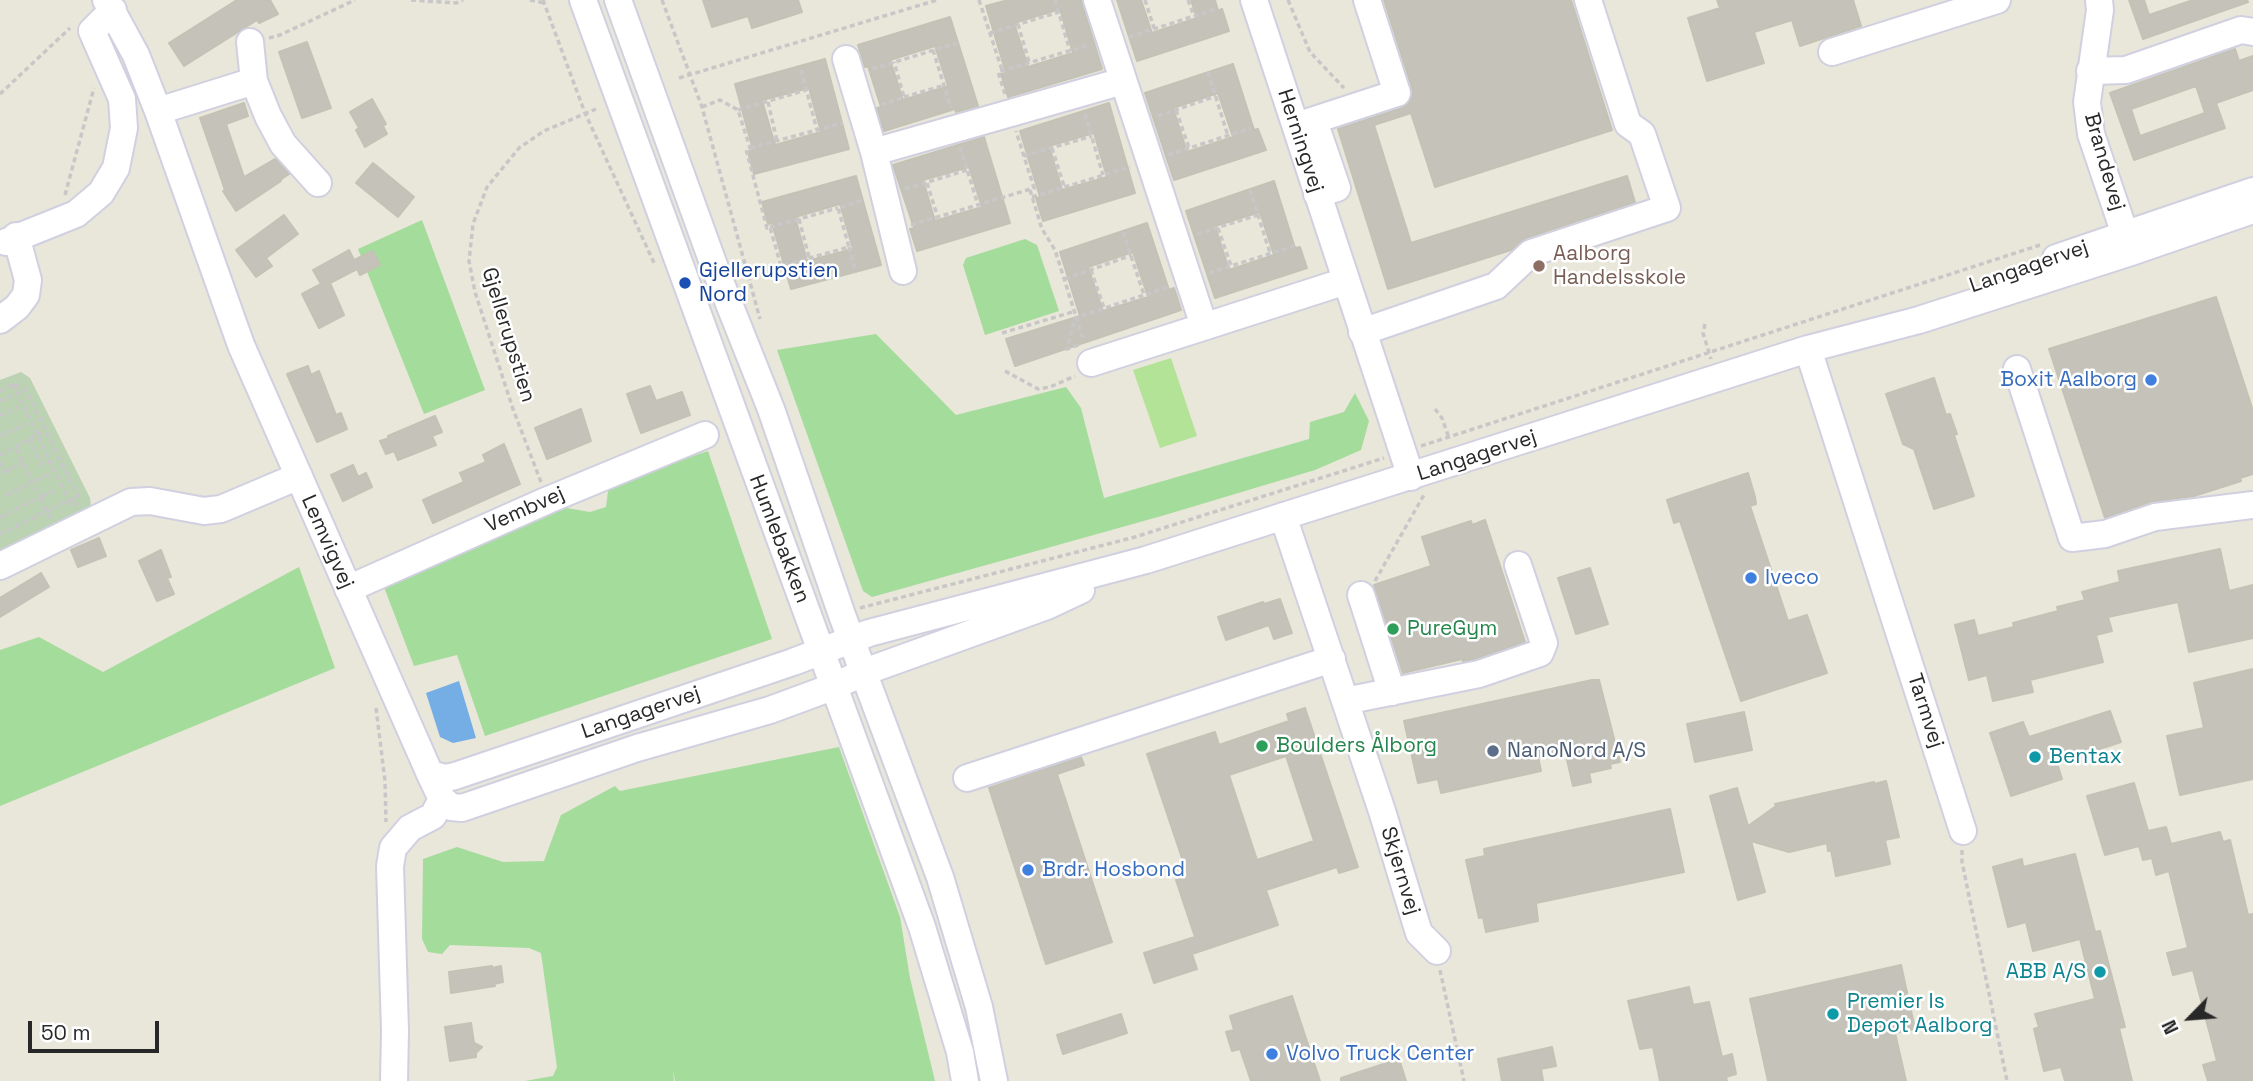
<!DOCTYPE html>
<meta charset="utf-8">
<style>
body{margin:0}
#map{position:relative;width:2253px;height:1081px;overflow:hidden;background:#e9e6da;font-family:"Space Grotesk",sans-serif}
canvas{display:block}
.north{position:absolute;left:2155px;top:983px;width:70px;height:70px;-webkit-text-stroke:5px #fff;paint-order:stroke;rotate:245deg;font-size:19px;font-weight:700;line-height:28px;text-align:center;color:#282828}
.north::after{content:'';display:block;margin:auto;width:24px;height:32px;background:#282828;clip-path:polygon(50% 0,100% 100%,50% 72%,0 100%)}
.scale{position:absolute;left:28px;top:1021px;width:131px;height:32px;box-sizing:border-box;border:4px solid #282828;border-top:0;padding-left:9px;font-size:21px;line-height:24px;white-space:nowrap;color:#282828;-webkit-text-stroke:5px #fff;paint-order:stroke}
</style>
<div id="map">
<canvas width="2253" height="1081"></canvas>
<div class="north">N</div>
<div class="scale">50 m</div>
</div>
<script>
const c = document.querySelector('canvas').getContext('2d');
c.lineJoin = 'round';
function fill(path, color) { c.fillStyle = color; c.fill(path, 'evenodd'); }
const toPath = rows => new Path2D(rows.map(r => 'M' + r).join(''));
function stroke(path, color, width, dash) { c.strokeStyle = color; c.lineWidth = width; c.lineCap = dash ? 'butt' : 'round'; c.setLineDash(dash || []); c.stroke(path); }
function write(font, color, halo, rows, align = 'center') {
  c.font = font + ' "Space Grotesk",sans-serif'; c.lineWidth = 5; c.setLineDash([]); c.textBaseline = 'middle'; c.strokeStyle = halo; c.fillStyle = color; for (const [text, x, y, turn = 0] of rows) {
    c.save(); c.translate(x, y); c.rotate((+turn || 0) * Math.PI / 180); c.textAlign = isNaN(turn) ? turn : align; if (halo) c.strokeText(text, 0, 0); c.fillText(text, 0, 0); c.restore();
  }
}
const green = toPath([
 [422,220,485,390,424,414,358,249],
 [1025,239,1037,245,1059,311,985,335,963,265,966,258],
 [876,334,956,415,1066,387,1081,408,1104,498,1309,439,1310,422,1344,412,1355,393,1369,421,1361,450,1315,470,1165,515,872,597,863,591,777,350],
 [708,451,772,639,485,736,457,655,414,666,384,587,555,506,590,512,606,507,609,484],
 [299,567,335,668,0,806,0,650,39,637,103,672],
 [839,747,900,917,910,978,935,1081,675,1081,673,1069,674,1081,525,1081,553,1076,557,1067,541,953,529,948,450,945,442,954,428,952,422,939,423,859,457,847,503,862,544,861,561,815,615,786,620,791]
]);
const cemetery = toPath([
 [21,372,30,378,90,498,91,507,84,514,0,553,0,380]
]);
const pitch = toPath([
 [1171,358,1197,436,1160,448,1133,370]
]);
const water = toPath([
 [459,681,476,738,453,743,440,737,426,693]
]);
const building = toPath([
 [237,0,270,0,278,14,259,23,257,20,184,66,169,43,237,0],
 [703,0,798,0,802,12,752,28,748,16,712,27,703,0],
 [1008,0,1081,0,1102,69,1008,97,1001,74,1006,73,986,6,1008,0],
 [1060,9,1073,53,1028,67,1014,23,1060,9],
 [1117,0,1141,0,1152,33,1197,18,1191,0,1215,0,1218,11,1222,9,1229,31,1137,61,1117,0],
 [1384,0,1571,0,1612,130,1435,187,1411,113,1374,125,1411,243,1627,176,1635,202,1526,238,1511,250,1388,289,1338,129,1402,108,1408,104,1412,97,1412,88,1384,0],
 [1717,0,1853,0,1861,26,1800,46,1792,20,1754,32,1764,63,1707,81,1688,18,1720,8,1717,0],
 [2129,0,2144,0,2149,15,2193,0,2247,0,2248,2,2143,39,2129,0],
 [950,17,978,106,956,112,955,109,884,131,877,108,881,107,868,66,865,67,858,45,950,17],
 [935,46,948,86,903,100,890,60,935,46],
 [307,42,331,108,302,118,279,52,307,42],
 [2235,49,2239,61,2253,56,2253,90,2216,103,2225,128,2134,160,2110,93,2235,49],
 [2196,86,2205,113,2140,136,2131,109,2196,86],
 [825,59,849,149,754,174,748,152,753,150,735,84,825,59],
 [809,88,821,132,775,145,762,100,809,88],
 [1233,64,1254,130,1258,129,1266,150,1174,180,1145,93,1233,64],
 [1218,93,1233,137,1187,152,1173,108,1218,93],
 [372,99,386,124,383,126,387,134,365,147,356,130,359,128,350,112,372,99],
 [244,103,248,116,226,124,244,177,275,159,289,174,280,180,281,181,236,211,223,191,225,190,200,118,244,103],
 [1109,103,1135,193,1043,221,1036,198,1040,197,1020,131,1109,103],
 [1094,133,1107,177,1062,190,1049,146,1094,133],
 [984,137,1010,223,917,251,910,229,914,228,893,165,984,137],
 [969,167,982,207,935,221,923,180,969,167],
 [373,163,414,197,398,217,356,183,373,163],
 [856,176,881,265,791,289,772,223,768,224,762,202,856,176],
 [840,204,853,249,807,261,795,217,840,204],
 [1274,181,1295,248,1300,247,1307,268,1215,298,1186,211,1274,181],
 [1260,212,1274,255,1229,270,1215,226,1260,212],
 [284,215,298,234,266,258,272,266,256,277,236,250,284,215],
 [1147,223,1169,290,1174,288,1181,310,1015,366,1006,339,1080,316,1060,252,1147,223],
 [1133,252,1148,297,1103,311,1088,267,1133,252],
 [349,250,354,260,373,251,380,265,360,275,357,269,330,283,344,315,319,328,302,294,321,284,313,270,349,250],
 [2216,297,2253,411,2253,474,2240,478,2241,481,2194,496,2150,502,2105,518,2049,349,2216,297],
 [308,366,311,375,319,371,336,415,341,413,347,429,317,442,287,374,308,366],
 [1934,378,1946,415,1950,414,1957,434,1954,435,1974,496,1934,509,1914,449,1903,444,1886,394,1934,378],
 [650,386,656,401,682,392,690,415,641,433,627,394,650,386],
 [581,409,591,441,547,459,535,428,581,409],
 [435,416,442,432,432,436,436,445,398,460,394,451,386,454,380,441,389,438,388,436,435,416],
 [504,444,520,484,433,523,423,500,464,482,460,473,486,462,483,455,504,444],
 [353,465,358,477,366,473,372,487,343,501,331,475,353,465],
 [1748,473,1755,497,1756,504,1750,506,1788,621,1807,615,1827,673,1741,701,1680,521,1674,523,1667,500,1748,473],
 [1485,520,1525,642,1475,659,1463,661,1462,659,1403,673,1374,585,1431,566,1422,537,1471,521,1472,525,1485,520],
 [99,538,106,556,78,567,71,550,99,538],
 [2220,549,2229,591,2253,585,2253,638,2189,652,2178,602,2108,617,2112,631,2096,635,2103,662,2030,680,2033,692,1993,701,1987,675,1969,680,1955,625,1974,620,1978,636,2014,627,2013,623,2058,611,2057,607,2085,600,2082,592,2120,582,2118,571,2220,549],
 [161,550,171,577,167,578,174,594,157,601,139,561,161,550],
 [1590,568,1608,624,1576,634,1558,578,1590,568],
 [41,573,49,587,0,617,0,598,41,573],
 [1280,599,1292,633,1274,639,1269,625,1226,640,1218,617,1263,602,1264,604,1280,599],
 [2253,669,2253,779,2180,795,2167,736,2204,728,2194,683,2253,669],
 [1592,680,1599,680,1620,762,1610,764,1611,768,1589,773,1591,782,1573,786,1565,751,1538,757,1541,771,1441,793,1438,779,1418,783,1404,721,1592,680],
 [1305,708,1358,867,1339,873,1337,867,1266,890,1278,925,1192,954,1197,969,1154,983,1144,953,1195,937,1176,880,1188,876,1147,754,1215,732,1219,745,1289,721,1287,714,1305,708],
 [1286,756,1314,841,1257,860,1229,775,1286,756],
 [2110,711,2121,742,2057,763,2062,779,2011,796,1990,733,2023,722,2029,737,2110,711],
 [1744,712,1752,750,1695,762,1687,724,1744,712],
 [1081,757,1084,765,1057,774,1112,942,1046,964,989,788,1081,757],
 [1886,781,1899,837,1885,840,1890,864,1836,876,1831,850,1828,851,1827,843,1789,852,1751,841,1765,892,1738,900,1710,796,1737,788,1748,826,1776,806,1775,804,1874,782,1874,784,1886,781],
 [2134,783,2148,831,2166,827,2171,844,2220,832,2223,842,2230,840,2248,915,2253,914,2253,1081,2208,1081,2203,1065,2217,1061,2193,970,2173,975,2167,953,2188,948,2169,871,2156,875,2152,858,2143,860,2139,846,2105,855,2087,796,2134,783],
 [1670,809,1684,872,1536,903,1538,921,1486,932,1483,917,1479,918,1466,860,1485,856,1484,849,1670,809],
 [2075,854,2095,932,2100,931,2125,1027,2119,1028,2132,1081,2065,1081,2061,1067,2044,1071,2034,1029,2039,1027,2035,1014,2095,999,2080,939,2033,951,2026,922,2008,927,1993,867,2022,859,2023,867,2075,854],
 [1901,965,1915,1029,1895,1033,1906,1081,1768,1081,1750,999,1901,965],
 [492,966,492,968,501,966,503,982,494,984,495,986,451,993,449,972,492,966],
 [1689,987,1693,1005,1709,1002,1722,1057,1732,1054,1736,1074,1726,1077,1727,1081,1660,1081,1653,1047,1640,1049,1628,1001,1689,987],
 [1292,996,1320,1081,1251,1081,1240,1049,1232,1051,1226,1032,1234,1030,1230,1016,1292,996],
 [1121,1014,1127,1033,1063,1054,1057,1035,1121,1014],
 [471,1023,474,1043,482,1047,476,1053,476,1057,450,1061,445,1027,471,1023],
 [1552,1047,1556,1066,1541,1069,1543,1081,1502,1081,1498,1059,1552,1047],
 [1399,1059,1406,1081,1341,1081,1341,1078,1399,1059]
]);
const path = toPath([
 [411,0,456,3,463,0],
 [530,0,544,3],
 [543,0,585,113,655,265],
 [662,0,702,107,760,319],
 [979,0,1002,70],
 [1055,0,1070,51],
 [1145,0,1154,28],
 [1188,0,1194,16],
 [1288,0,1310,52,1344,88],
 [1018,24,1029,62],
 [990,33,1059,12],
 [1129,37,1216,9],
 [269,38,280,35,355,0],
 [933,50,951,108],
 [872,69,957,43],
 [801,70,817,130],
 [1208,72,1228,136],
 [679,78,937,0],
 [0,94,70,28],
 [1005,94,998,72,1089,45],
 [904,97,942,86],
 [768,102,777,141],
 [881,105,904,97,894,62],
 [702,107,720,100,738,110,750,148,746,149,767,228,770,227,781,266,849,247,838,208,864,200],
 [738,110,806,90],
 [1176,110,1189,148],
 [1085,114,1103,175],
 [1158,116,1216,96],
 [960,147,978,205],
 [750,148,843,123],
 [1052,148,1064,186],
 [1168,155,1251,128],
 [1024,156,1092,136],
 [927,183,938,218],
 [905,189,967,170],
 [1030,190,1042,229,1055,250,1084,342],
 [1250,190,1270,253],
 [65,195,94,88],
 [1032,197,1130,167],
 [799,219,809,257],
 [911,225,1034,188,1016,131],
 [770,227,838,208],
 [1218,228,1231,266],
 [1123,232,1144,295],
 [1197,234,1258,215],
 [849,247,856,273],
 [1091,270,1104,308],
 [1209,273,1294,246],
 [1065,279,1132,255],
 [1705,324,1703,333,1711,359],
 [1002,333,1076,311],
 [1078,345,1067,349,1075,318,1168,287],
 [1005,371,1038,389,1050,387,1075,376],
 [13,384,17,393,25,389],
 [0,391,13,384,25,389,78,496,74,507],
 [0,401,17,393,72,506],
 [1435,409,1442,418,1449,438],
 [0,416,18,407],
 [0,436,26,424],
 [30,439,42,465,50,461],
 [1421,446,2040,245],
 [0,455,44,431],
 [0,462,5,472,0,475],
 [5,472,23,463],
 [541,482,513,409,475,292,469,261,473,224,487,187,519,148,544,131,596,109],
 [6,495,50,474],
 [0,517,40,497,15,447],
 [50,518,40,497,57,489],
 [0,534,76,497],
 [1375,581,1425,493],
 [860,608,1135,537,1384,458],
 [376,708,385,781,386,822],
 [1962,850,1962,862,2007,1081],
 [1440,970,1464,1081]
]);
const minor = toPath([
 [106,0,136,55,158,111,241,345,430,774,442,799,451,807,462,808,637,748,770,710,835,686,864,672,1047,606,1081,590],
 [583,0,922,927,960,1052,965,1081],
 [618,0,716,271,771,409,842,615,940,877,979,1007,994,1081],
 [1097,0,1204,326],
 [1254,0,1411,477],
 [2099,0,2100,10,2087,102,2091,134,2130,249],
 [250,42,254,81],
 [1832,52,1997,0],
 [846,59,874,152,903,271],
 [2090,71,2126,70,2241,30,2253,32],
 [158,111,254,81,268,116,283,144,318,183],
 [1314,121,1337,188,1317,194],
 [1296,126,1397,93,1367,0],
 [874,152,1123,81],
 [6,242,76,214,101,193,116,168,124,128,122,99,92,31,113,10],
 [2056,258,2253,191],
 [0,320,17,307,26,295,28,280,16,236],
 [1362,332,1496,286,1531,253,1667,208,1642,134,1628,124,1588,0],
 [1808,349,1963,831],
 [1091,363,1346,281],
 [2017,369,2072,538,2105,534,2155,517,2253,505],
 [1283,516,1382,811,1419,933,1437,951],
 [0,566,131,502,150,501,204,511,221,509,299,476],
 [348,589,548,500,705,435],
 [1361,595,1392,692],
 [1345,701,1479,674,1540,653,1544,643,1518,565],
 [430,774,446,778,455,776,793,662,869,633,1146,560,1808,349,1919,320,2131,252,2253,210],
 [967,778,1332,659],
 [394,1081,395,1031,390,866,393,848,410,828,433,816,442,799]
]);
const markers = [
 [1539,266,7,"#8d6e63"],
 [685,283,7,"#1a4fb4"],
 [2151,380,7,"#3f7fe0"],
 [1751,578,7,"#3f7fe0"],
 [1393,629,7,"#2e9e5b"],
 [1262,746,7,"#2e9e5b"],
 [1493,751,7,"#5c6f8a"],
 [2035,757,7,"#0f9aa8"],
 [1028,870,7,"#3f7fe0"],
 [2100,972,7,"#0f9aa8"],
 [1833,1014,7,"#0f9aa8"],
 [1272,1054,7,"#3f7fe0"]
];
const streetNames = [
 ["Herningvej",1300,141,72],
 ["Brandevej",2104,162,74],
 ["Langagervej",2029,267,-19],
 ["Gjellerupstien",508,335,73],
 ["Langagervej",1477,456,-18],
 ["Vembvej",525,510,-24],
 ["Humlebakken",779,539,69],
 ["Lemvigvej",327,542,66],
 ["Tarmvej",1925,711,72],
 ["Langagervej",641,713,-19],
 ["Skjernvej",1400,871,73]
];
const educationNames = [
 ["Aalborg",1553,254],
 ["Handelsskole",1553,278]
];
const transitNames = [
 ["Gjellerupstien",699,271],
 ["Nord",699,295]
];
const shopNames = [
 ["Boxit Aalborg",2137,380,"right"],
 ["Iveco",1765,578],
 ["Brdr. Hosbond",1042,870],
 ["Volvo Truck Center",1286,1054]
];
const leisureNames = [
 ["PureGym",1407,629],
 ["Boulders Ålborg",1276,746]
];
const serviceNames = [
 ["NanoNord A/S",1507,751]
];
const cultureNames = [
 ["Bentax",2049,757],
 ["ABB A/S",2086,972,"right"],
 ["Premier Is",1847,1002],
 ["Depot Aalborg",1847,1026]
];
fill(green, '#a3dc9b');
fill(cemetery, '#bbd2b3');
fill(pitch, '#b2e397');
fill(water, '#75aee4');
fill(building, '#c5c2ba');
stroke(building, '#c4c2b5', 2);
stroke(minor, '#d0d0e0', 30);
stroke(path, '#c7c7c7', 3.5, [5, 3.5]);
stroke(minor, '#fff', 26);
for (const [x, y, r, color] of markers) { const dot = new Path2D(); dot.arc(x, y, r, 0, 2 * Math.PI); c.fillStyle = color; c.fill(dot); stroke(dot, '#fff', 2.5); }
write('21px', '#282828', '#fff', streetNames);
write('21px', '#785e54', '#fff', educationNames, 'left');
write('21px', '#164399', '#fff', transitNames, 'left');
write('21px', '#366cbe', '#fff', shopNames, 'left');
write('21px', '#27864d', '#fff', leisureNames, 'left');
write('21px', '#4e5e75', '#fff', serviceNames, 'left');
write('21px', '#0d838f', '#fff', cultureNames, 'left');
</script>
